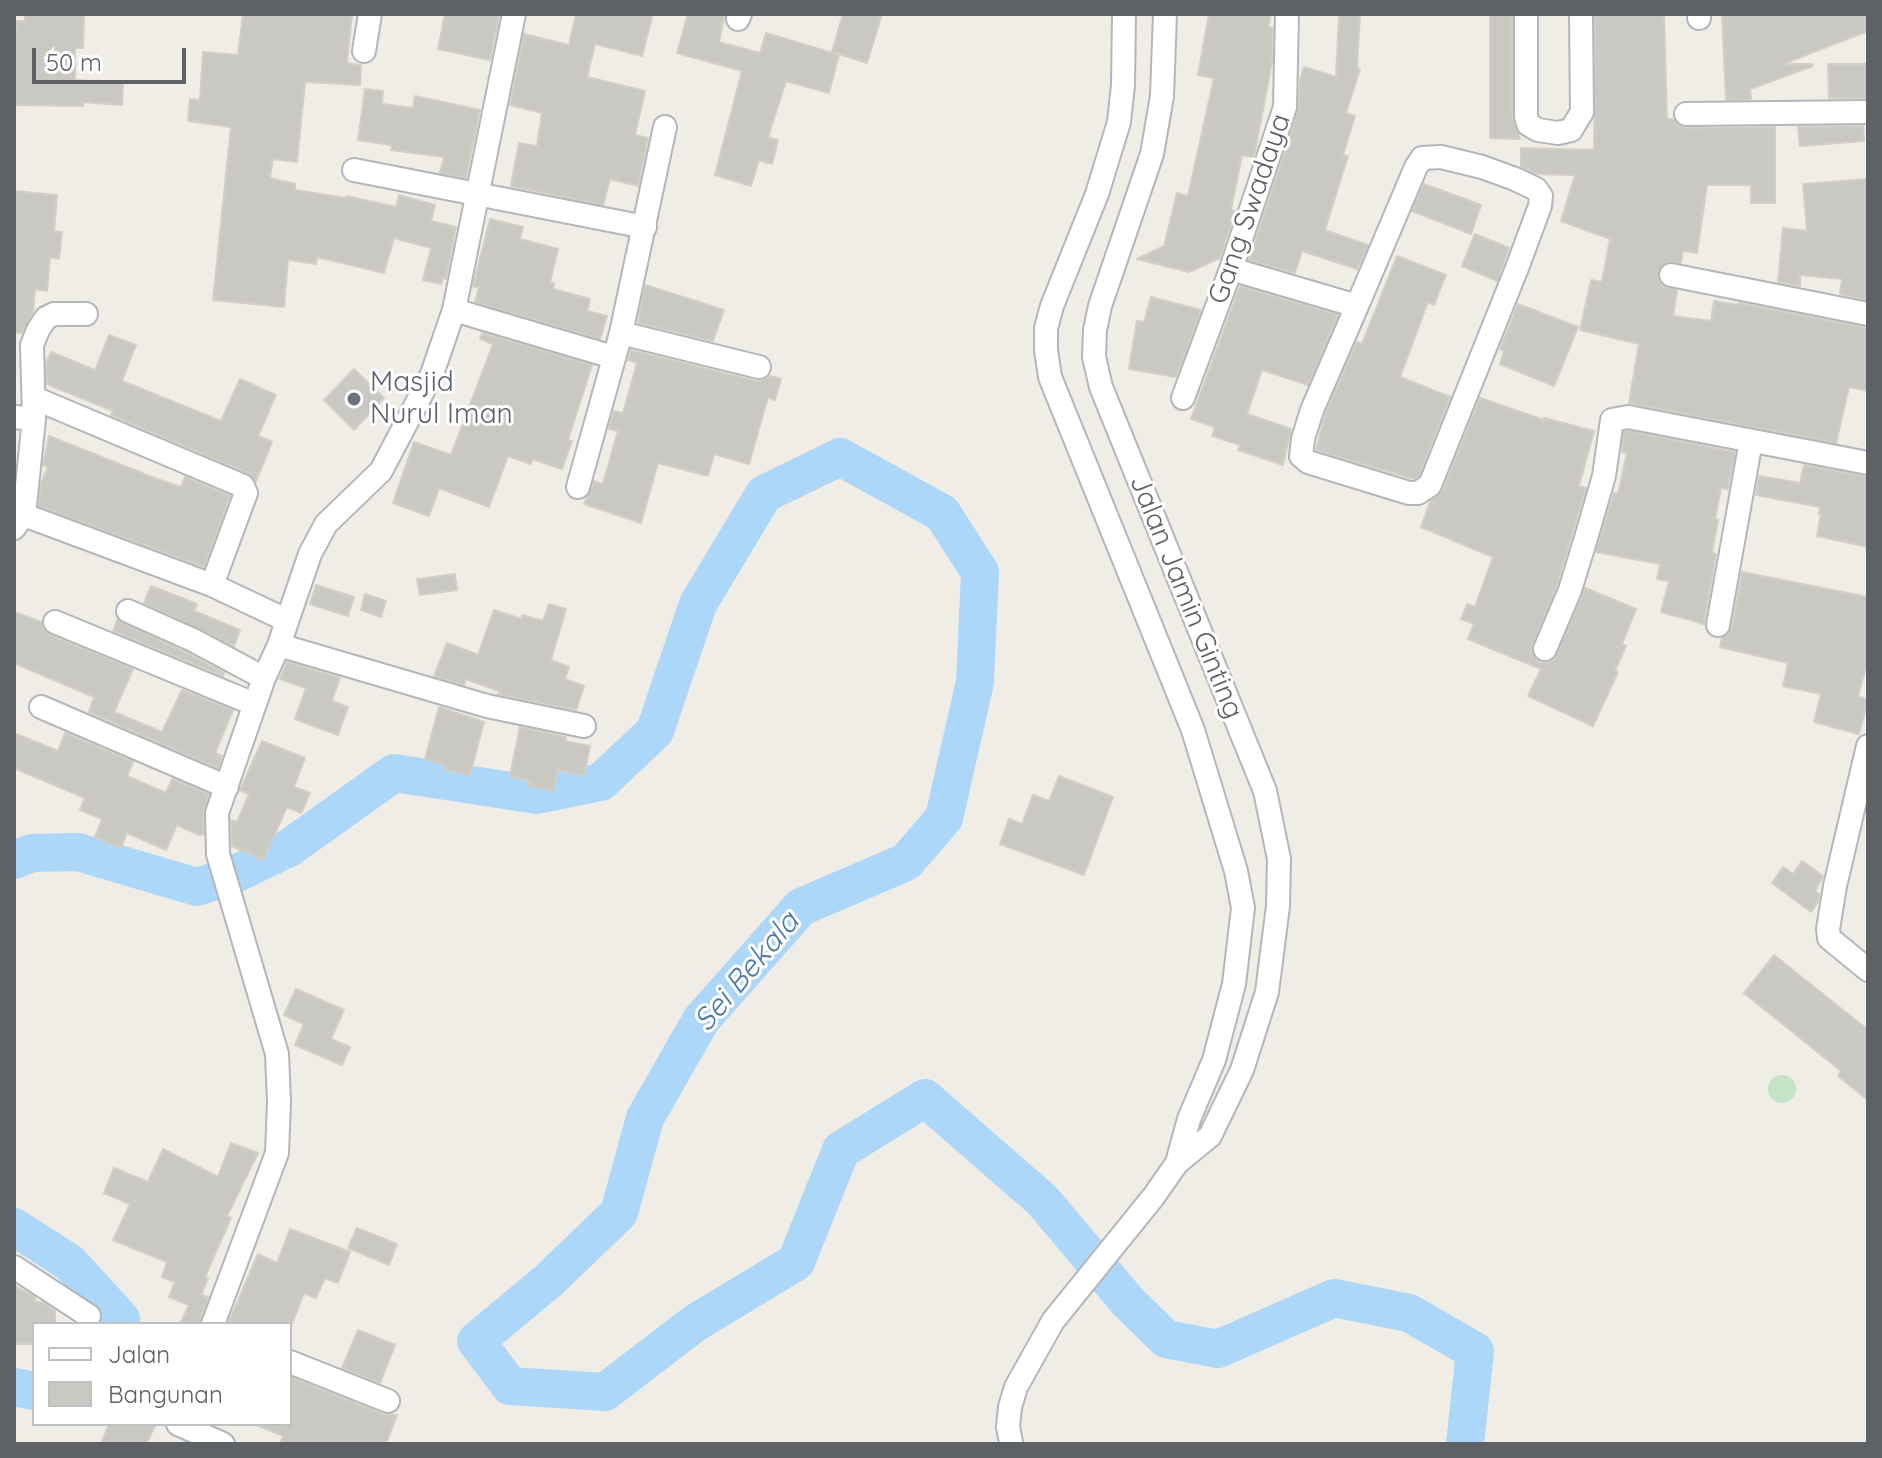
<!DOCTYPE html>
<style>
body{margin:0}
#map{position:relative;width:1882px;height:1458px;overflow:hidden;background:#efede6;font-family:Quicksand,sans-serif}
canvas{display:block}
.frame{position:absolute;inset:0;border:16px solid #5e6165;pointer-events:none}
.legend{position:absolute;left:32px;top:1322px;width:260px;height:104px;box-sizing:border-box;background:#fff;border:2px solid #bfc0c1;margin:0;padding:10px 14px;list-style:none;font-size:24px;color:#5e6165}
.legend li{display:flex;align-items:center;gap:16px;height:40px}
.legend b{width:40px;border:2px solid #bfc0c1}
.scale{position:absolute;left:32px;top:48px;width:154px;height:36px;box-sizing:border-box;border:4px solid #5e6165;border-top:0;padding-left:10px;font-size:24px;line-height:28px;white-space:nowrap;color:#5e6165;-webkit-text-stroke:6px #fff;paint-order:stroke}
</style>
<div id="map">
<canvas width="1882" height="1458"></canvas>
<div class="frame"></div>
<ul class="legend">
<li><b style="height:10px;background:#fff"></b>Jalan</li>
<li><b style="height:22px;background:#cac8c3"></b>Bangunan</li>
</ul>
<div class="scale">50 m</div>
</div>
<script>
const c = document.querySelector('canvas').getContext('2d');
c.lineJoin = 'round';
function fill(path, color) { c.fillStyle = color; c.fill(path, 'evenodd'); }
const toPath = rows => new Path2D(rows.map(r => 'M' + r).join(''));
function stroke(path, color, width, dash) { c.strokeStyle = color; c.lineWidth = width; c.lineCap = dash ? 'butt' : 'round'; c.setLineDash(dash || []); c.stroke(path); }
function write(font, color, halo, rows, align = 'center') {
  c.font = font + ' Quicksand,sans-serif'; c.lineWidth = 6; c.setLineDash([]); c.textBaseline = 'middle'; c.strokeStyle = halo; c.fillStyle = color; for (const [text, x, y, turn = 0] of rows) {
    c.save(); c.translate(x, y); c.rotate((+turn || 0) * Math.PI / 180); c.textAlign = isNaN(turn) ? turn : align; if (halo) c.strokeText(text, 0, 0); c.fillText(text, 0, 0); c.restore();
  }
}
const green = toPath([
 '1768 1089a14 14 0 1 1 28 0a14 14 0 1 1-28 0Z'
]);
const river = toPath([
 [14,860,32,853,78,852,197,887,231,876,289,848,394,773,537,795,601,782,655,731,698,604,764,494,840,457,942,513,980,572,975,682,944,818,906,862,801,907,701,1020,645,1118,619,1213,548,1281,476,1341,510,1386,605,1392,695,1323,796,1262,841,1150,925,1098,1042,1200,1129,1303,1166,1339,1218,1349,1334,1298,1409,1313,1475,1351,1465,1444],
 [14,1227,70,1263,121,1319,121,1324],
 [14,1387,34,1391]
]);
const building = toPath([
 [25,14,84,14,83,48,75,48,75,80,123,83,122,105,83,102,83,106,14,105,16,21,25,21,25,14],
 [243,14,352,14,347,63,361,65,360,85,305,82,297,162,273,159,270,178,295,184,295,190,346,198,347,196,396,207,399,195,435,205,431,221,456,227,446,279,443,278,441,284,423,280,431,248,394,238,384,273,317,257,316,264,288,260,284,307,213,300,231,127,188,121,190,99,200,100,203,52,238,55,243,14],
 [445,14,499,16,490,60,438,49,445,14],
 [576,14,653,14,642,56,595,44,587,77,645,91,635,135,648,138,638,186,610,179,603,205,511,186,519,143,537,146,542,113,510,105,524,34,569,45,576,14],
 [688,14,725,14,719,42,760,53,766,33,839,55,829,93,786,81,768,137,778,140,772,164,759,160,751,186,715,175,742,71,677,53,688,14],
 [843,14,882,14,867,63,832,52,843,14],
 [1209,14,1271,14,1268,27,1273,28,1272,62,1255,152,1253,157,1242,155,1231,210,1235,211,1220,258,1189,272,1137,259,1164,246,1177,193,1188,196,1214,78,1198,75,1209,14],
 [1339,14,1360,14,1357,68,1360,69,1346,113,1355,116,1343,155,1348,156,1325,230,1368,245,1357,269,1302,251,1295,273,1249,260,1298,111,1300,80,1304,67,1336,77,1339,14],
 [1490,14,1512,14,1512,116,1520,139,1490,138,1490,14],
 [1595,14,1664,14,1667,119,1673,119,1678,126,1686,128,1775,127,1775,203,1751,203,1751,185,1707,185,1697,253,1683,251,1681,263,1666,262,1658,272,1658,279,1662,286,1677,290,1673,316,1711,321,1714,301,1738,305,1739,303,1868,328,1868,391,1849,387,1836,443,1629,403,1639,344,1580,330,1591,280,1602,282,1610,239,1561,221,1575,175,1537,174,1521,166,1521,148,1594,150,1595,14],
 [1722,14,1868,14,1868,31,1783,64,1812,64,1813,66,1750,89,1751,99,1726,100,1722,14],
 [1828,64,1868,64,1868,98,1829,98,1828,64],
 [365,89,383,91,382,104,413,108,415,96,480,110,466,178,440,173,444,157,391,150,392,145,358,140,365,89],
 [1863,126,1864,141,1800,146,1798,127,1863,126],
 [1868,179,1868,300,1840,294,1842,279,1800,275,1800,286,1778,282,1783,228,1807,231,1803,184,1868,179],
 [1424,184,1481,205,1471,234,1412,211,1424,184],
 [14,191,57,195,54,231,62,232,59,259,50,257,47,291,35,289,33,312,22,333,14,332,14,191],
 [490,219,523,227,520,239,558,249,550,282,554,283,553,289,590,299,587,311,607,316,600,339,475,302,479,288,473,286,490,219],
 [1475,234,1509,248,1497,281,1462,266,1475,234],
 [1397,256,1446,275,1434,305,1428,302,1400,377,1450,397,1419,476,1414,479,1316,450,1325,415,1357,342,1362,344,1397,256],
 [645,285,724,310,713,341,638,323,645,285],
 [1240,286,1338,315,1308,385,1262,370,1247,414,1291,429,1283,465,1238,450,1240,445,1212,436,1215,427,1191,419,1240,286],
 [1151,297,1201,310,1176,377,1129,369,1137,321,1144,322,1151,297],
 [1518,304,1578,327,1554,386,1500,364,1504,351,1500,349,1518,304],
 [482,333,592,365,568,440,572,441,562,469,532,459,531,464,508,456,489,507,439,488,429,516,393,503,414,442,451,455,493,344,480,339,482,333],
 [109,335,136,345,122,381,221,421,240,379,276,395,258,436,272,442,256,481,248,473,111,415,113,411,47,384,46,363,51,352,95,370,109,335],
 [631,350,756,381,764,380,770,376,781,379,775,400,768,397,749,464,714,454,708,476,658,463,641,523,584,504,594,481,603,484,618,431,609,429,614,411,623,413,637,363,628,360,631,350],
 [354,369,384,398,354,430,324,400,354,369],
 [1480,398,1544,420,1544,418,1594,431,1579,486,1586,488,1557,585,1531,650,1539,662,1547,663,1554,660,1585,588,1636,609,1622,644,1626,646,1615,671,1618,672,1593,726,1528,696,1541,669,1468,639,1474,624,1461,619,1467,604,1475,607,1493,557,1421,527,1430,502,1443,490,1480,398],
 [1628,431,1735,452,1728,489,1721,488,1715,519,1718,520,1712,553,1716,554,1704,624,1661,612,1669,581,1657,579,1660,564,1596,552,1614,493,1618,494,1627,453,1622,452,1624,432,1628,431],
 [49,436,157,479,181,487,185,477,230,496,204,567,39,506,41,484,48,467,43,465,49,436],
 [1804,465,1868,477,1868,547,1817,536,1821,514,1819,514,1820,507,1756,495,1759,476,1800,483,1804,465],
 [1742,572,1868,597,1868,659,1858,696,1868,700,1859,734,1814,722,1821,694,1783,686,1788,663,1720,647,1722,638,1728,635,1732,627,1742,572],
 [455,574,457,590,420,595,417,579,455,574],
 [316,585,354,597,348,616,310,604,316,585],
 [151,586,197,604,194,611,240,630,234,646,144,603,151,586],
 [365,594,386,601,381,617,361,610,365,594],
 [549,604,566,609,551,660,569,667,565,679,584,686,576,710,498,694,499,691,466,679,464,685,434,676,447,643,478,655,494,610,521,619,522,615,543,621,549,604],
 [14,612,41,622,44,630,50,635,133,669,114,712,119,714,162,732,182,690,233,710,215,753,222,756,218,768,89,712,94,697,14,663,14,612],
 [117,620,187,653,224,673,223,676,113,631,117,620],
 [287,662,340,678,332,701,348,707,338,735,295,719,306,688,280,679,287,662],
 [439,707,484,722,470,775,445,769,445,765,425,759,439,707],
 [520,727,566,737,565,741,590,746,584,776,558,769,554,791,529,786,530,781,510,776,520,727],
 [14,733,58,751,65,733,133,762,127,776,166,793,172,779,209,794,203,813,204,834,199,835,177,825,166,850,127,833,121,848,95,837,102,819,80,810,85,798,14,768,14,733],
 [262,741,305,758,294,787,310,793,301,813,287,807,263,860,232,846,231,820,237,822,249,794,240,790,241,788,262,741],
 [1059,776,1113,797,1084,875,1000,844,1009,819,1022,824,1033,795,1049,801,1059,776],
 [1802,861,1823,876,1815,891,1819,894,1818,902,1811,912,1772,883,1783,867,1793,874,1802,861],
 [1774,955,1868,1030,1868,1100,1838,1076,1841,1071,1744,993,1774,955],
 [296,989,344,1010,331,1039,350,1047,342,1065,295,1045,304,1024,284,1015,296,989],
 [231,1143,258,1153,227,1216,231,1218,205,1277,208,1278,201,1295,208,1297,199,1324,180,1324,189,1305,169,1297,175,1282,162,1277,167,1262,113,1240,130,1204,104,1193,114,1168,148,1182,163,1149,218,1177,231,1143],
 [357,1228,397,1244,389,1265,348,1248,357,1228],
 [290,1229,350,1252,338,1283,325,1278,316,1298,304,1293,292,1324,228,1324,258,1254,277,1263,290,1229],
 [14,1286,35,1297,35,1302,42,1302,55,1311,55,1324,34,1324,34,1344,14,1344,14,1286],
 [358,1330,395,1345,380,1383,342,1368,358,1330],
 [290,1377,383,1414,397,1415,386,1444,280,1444,283,1436,254,1424,290,1424,290,1377],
 [109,1424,156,1424,146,1444,101,1444,109,1424]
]);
const street = toPath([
 [1124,14,1123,85,1119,122,1097,194,1052,306,1046,328,1046,350,1050,377,1193,730,1236,871,1243,908,1234,984,1214,1060,1189,1119,1177,1163],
 [1526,14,1526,116,1528,124,1538,130,1558,133,1571,130,1582,112,1581,14],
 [1699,14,1699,18],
 [738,19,740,14],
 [364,51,370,14],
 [1686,114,1868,112],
 [354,170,645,227],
 [1231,269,1357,306,1416,167,1422,158,1441,157,1482,167,1515,179,1536,189,1541,196,1540,206,1517,268,1430,485,1418,493,1409,493,1308,462,1301,456,1303,439,1312,410,1357,306],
 [1671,275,1868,314],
 [454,310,613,357],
 [621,333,759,367],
 [34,398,243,486,246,493,212,585],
 [1183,398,1231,269,1285,107,1287,14],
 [14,417,34,419,24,515],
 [34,419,32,345,38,330,46,318,54,314,86,314],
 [578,487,621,333,665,127],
 [14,528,24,515,212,585,286,620],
 [128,611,193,640,264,678],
 [55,622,254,704],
 [1718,625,1751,441],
 [279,645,487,706,584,726],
 [1545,649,1570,590,1586,538,1604,476,1612,420,1628,417,1868,463],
 [41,707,227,787],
 [1868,746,1835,886,1828,929,1829,938,1868,970],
 [14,1267,89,1316],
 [213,1324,277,1153,279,1102,277,1054,218,854,217,813,264,678,279,645,310,554,326,524,381,471,432,374,454,310,514,14],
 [290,1362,388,1401],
 [178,1424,223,1444],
 [1011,1442,1008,1427,1010,1407,1016,1387,1053,1321,1154,1196,1177,1163,1210,1136,1242,1070,1267,992,1278,906,1279,859,1265,791,1101,387,1094,357,1095,330,1100,306,1152,154,1162,96,1165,14]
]);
const markers = [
 [354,399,8,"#6b7280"]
];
const streetNames = [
 ["Gang Swadaya",1250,209,-71],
 ["Jalan Jamin Ginting",1186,597,68]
];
const worshipNames = [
 ["Masjid",370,383],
 ["Nurul Iman",370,415]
];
const waterNames = [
 ["Sei Bekala",747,972,-50]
];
fill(green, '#c5e4c5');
stroke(river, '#add7f8', 38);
fill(building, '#cac8c3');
stroke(building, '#d3cfc5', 2);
stroke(street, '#b3b6ba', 26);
stroke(street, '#fff', 22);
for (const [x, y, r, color] of markers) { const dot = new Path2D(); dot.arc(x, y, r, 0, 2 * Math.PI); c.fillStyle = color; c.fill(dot); stroke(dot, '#fff', 3); }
write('28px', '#5e6165', '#fff', streetNames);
write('28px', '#5b616d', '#fff', worshipNames, 'left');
write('italic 30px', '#4b78a9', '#fff', waterNames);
</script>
